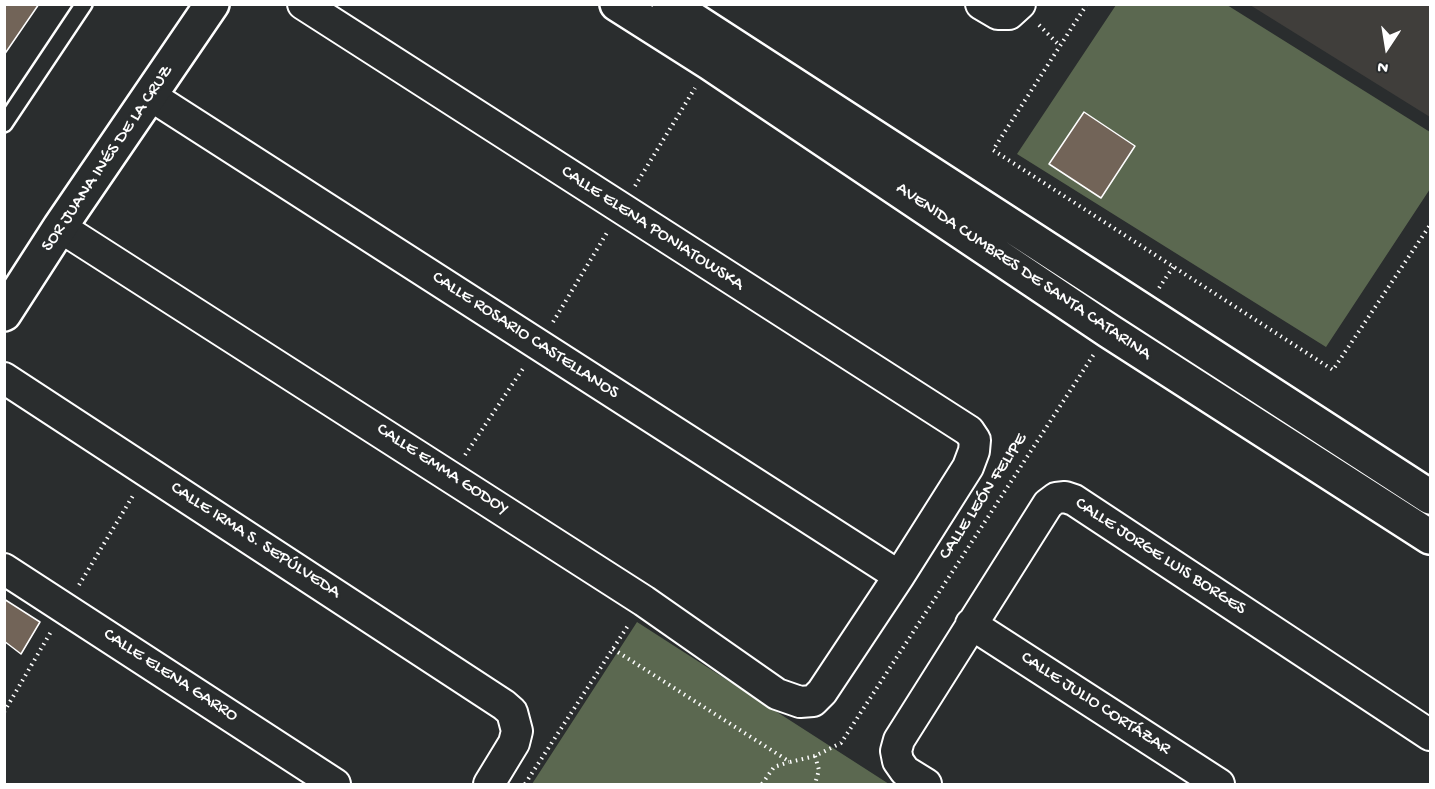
<!DOCTYPE html>
<meta charset="utf-8">
<style>
body{margin:0}
#map{position:relative;width:1435px;height:789px;overflow:hidden;background:#2a2d2e;font-family:"Gochi Hand",sans-serif}
canvas{display:block}
.frame{position:absolute;inset:0;border:6px solid #fff;pointer-events:none}
.north{position:absolute;left:1357px;top:18px;width:60px;height:60px;-webkit-text-stroke:4px #2a2d2e;paint-order:stroke;rotate:192deg;font-size:16px;font-weight:700;line-height:24px;text-align:center;color:#fff}
.north::after{content:'';display:block;margin:auto;width:21px;height:27px;background:#fff;clip-path:polygon(50% 0,100% 100%,50% 72%,0 100%)}
</style>
<div id="map">
<canvas width="1435" height="789"></canvas>
<div class="frame"></div>
<div class="north">N</div>
</div>
<script>
const c = document.querySelector('canvas').getContext('2d');
c.lineJoin = 'round';
function fill(path, color) { c.fillStyle = color; c.fill(path, 'evenodd'); }
const toPath = rows => new Path2D(rows.map(r => 'M' + r).join(''));
function stroke(path, color, width, dash) { c.strokeStyle = color; c.lineWidth = width; c.lineCap = dash ? 'butt' : 'round'; c.setLineDash(dash || []); c.stroke(path); }
function write(font, color, halo, rows, align = 'center') {
  c.font = font + ' "Gochi Hand",sans-serif'; c.lineWidth = 5; c.setLineDash([]); c.textBaseline = 'middle'; c.strokeStyle = halo; c.fillStyle = color; for (const [text, x, y, turn = 0] of rows) {
    c.save(); c.translate(x, y); c.rotate((+turn || 0) * Math.PI / 180); c.textAlign = isNaN(turn) ? turn : align; if (halo) c.strokeText(text, 0, 0); c.fillText(text, 0, 0); c.restore();
  }
}
const built = toPath([
 [1250,5,1430,5,1430,117]
]);
const green = toPath([
 [1116,5,1227,5,1430,132,1430,189,1326,347,1017,154],
 [637,622,889,784,532,784]
]);
const building = toPath([
 [4,4,39,4,4,55,4,4],
 [1084,112,1135,146,1101,198,1049,164,1084,112],
 [4,599,40,622,21,654,4,641,4,599]
]);
const path = toPath([
 [1087,4,993,150,1333,370,1430,225],
 [1039,25,1060,46],
 [635,186,695,88],
 [1159,288,1173,267],
 [553,322,608,231],
 [465,455,524,367],
 [79,585,134,494],
 [613,649,790,762,815,756,841,743,1094,354],
 [4,712,52,630],
 [815,756,819,770,815,784],
 [525,784,629,624],
 [762,784,774,767,789,762]
]);
const lane = toPath([
 [4,124,84,4]
]);
const street = toPath([
 [981,4,998,14,1009,14,1020,4],
 [151,96,899,576],
 [60,227,644,601,777,694,800,702,813,701,822,692,899,576,968,467,974,451,975,440,969,431,303,4],
 [4,378,504,705,512,712,517,731,514,743,489,784],
 [4,569,335,784],
 [971,624,1219,784],
 [926,784,905,771,898,761,896,751,899,740,1048,504,1056,498,1065,497,1074,500,1430,735]
]);
const secondary = toPath([
 [617,4,710,63,1109,331,1430,537],
 [669,4,1430,497],
 [4,314,60,227,212,4]
]);
const streetNames = [
 ["SOR JUANA INÉS DE LA CRUZ",108,159,-56],
 ["CALLE ELENA PONIATOWSKA",652,229,33],
 ["AVENIDA CUMBRES DE SANTA CATARINA",1023,272,34],
 ["CALLE ROSARIO CASTELLANOS",525,336,33],
 ["CALLE EMMA GODOY",442,470,33],
 ["CALLE LEÓN FELIPE",984,497,-57],
 ["CALLE IRMA S. SEPÚLVEDA",255,541,33],
 ["CALLE JORGE LUIS BORGES",1160,557,33],
 ["CALLE ELENA GARRO",170,676,33],
 ["CALLE JULIO CORTÁZAR",1095,704,33]
];
fill(built, '#403e3b');
fill(green, '#5b6850');
fill(building, '#726458');
stroke(building, '#fff', 1.5);
stroke(lane, '#fff', 20);
stroke(street, '#fff', 34);
stroke(secondary, '#fff', 38);
stroke(path, '#fff', 4, [1.5, 4.5]);
stroke(lane, '#2a2d2e', 15);
stroke(street, '#2a2d2e', 30);
stroke(secondary, '#2a2d2e', 33);
write('18px', '#fff', '#2a2d2e', streetNames);
</script>
